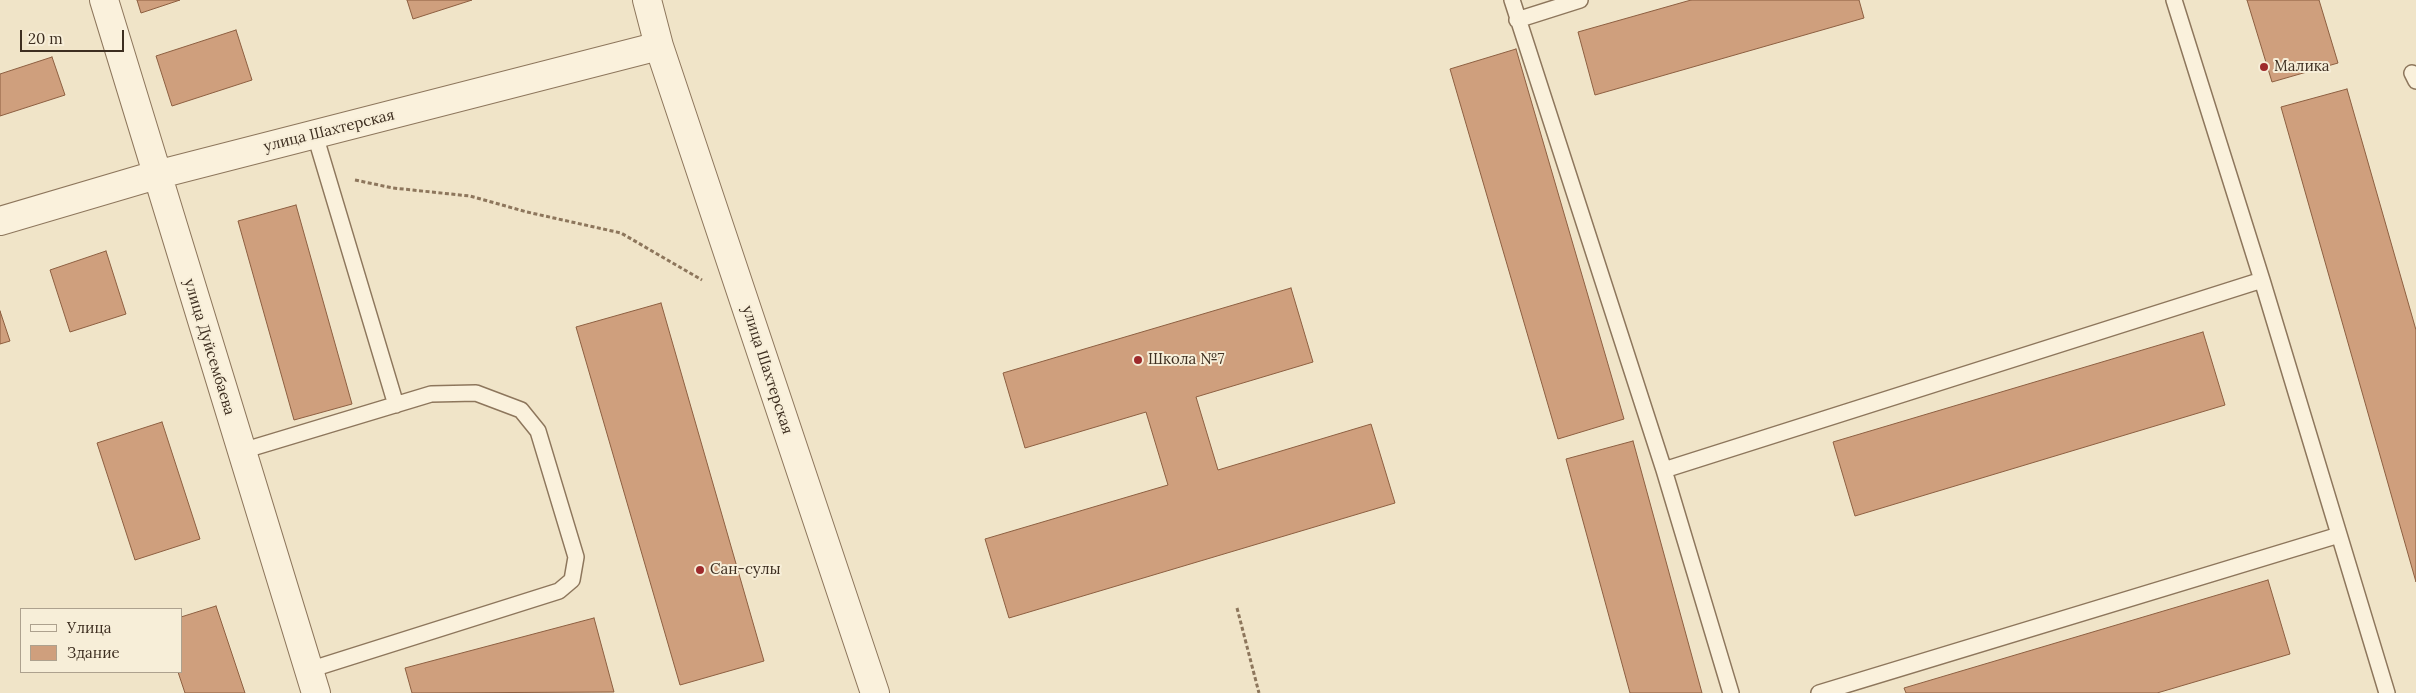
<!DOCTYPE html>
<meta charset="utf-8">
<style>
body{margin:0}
#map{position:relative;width:2416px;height:693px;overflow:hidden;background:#f0e4c8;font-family:Lora,serif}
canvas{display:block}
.legend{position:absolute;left:20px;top:608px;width:162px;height:65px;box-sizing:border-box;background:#f7eed8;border:1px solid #ada18e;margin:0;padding:6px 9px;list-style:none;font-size:15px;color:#3d2e20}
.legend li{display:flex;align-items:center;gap:10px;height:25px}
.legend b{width:25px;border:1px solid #ada18e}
.scale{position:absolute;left:20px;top:30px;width:104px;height:22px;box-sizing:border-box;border:2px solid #3d2e20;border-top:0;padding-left:6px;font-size:15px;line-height:18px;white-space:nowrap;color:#3d2e20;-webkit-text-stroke:4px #f7eed8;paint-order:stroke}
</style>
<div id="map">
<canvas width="2416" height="693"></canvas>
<ul class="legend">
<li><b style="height:6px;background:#faf1dc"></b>Улица</li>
<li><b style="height:14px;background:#cf9f7d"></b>Здание</li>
</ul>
<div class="scale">20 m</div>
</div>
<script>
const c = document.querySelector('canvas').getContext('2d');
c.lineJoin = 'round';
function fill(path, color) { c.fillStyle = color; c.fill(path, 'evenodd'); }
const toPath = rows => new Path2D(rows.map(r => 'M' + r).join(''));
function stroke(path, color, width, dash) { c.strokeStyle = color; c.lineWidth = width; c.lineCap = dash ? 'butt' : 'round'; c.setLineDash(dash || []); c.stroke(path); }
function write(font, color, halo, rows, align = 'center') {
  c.font = font + ' Lora,serif'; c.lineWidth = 4; c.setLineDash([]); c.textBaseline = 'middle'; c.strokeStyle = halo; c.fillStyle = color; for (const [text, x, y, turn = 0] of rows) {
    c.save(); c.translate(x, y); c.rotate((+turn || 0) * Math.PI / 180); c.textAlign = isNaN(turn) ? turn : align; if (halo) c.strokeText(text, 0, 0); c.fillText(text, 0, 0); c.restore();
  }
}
const building = toPath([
 [137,0,180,0,141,13,137,0],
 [407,0,472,0,413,19,407,0],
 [1691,0,1859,0,1864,18,1595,95,1578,32,1691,0],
 [2247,0,2319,0,2338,63,2272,82,2247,0],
 [236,30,252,80,172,106,156,56,236,30],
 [1516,49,1624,419,1558,439,1450,69,1516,49],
 [52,57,65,95,0,116,0,74,52,57],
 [2347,89,2416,330,2416,582,2281,107,2347,89],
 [296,205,352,404,294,420,238,221,296,205],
 [106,251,126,314,70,332,50,270,106,251],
 [1291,288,1313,362,1196,397,1218,470,1371,424,1395,503,1009,618,985,539,1168,485,1146,412,1025,448,1003,373,1291,288],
 [661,303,764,661,680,685,576,327,661,303],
 [0,311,10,341,0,344,0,311],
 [2203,332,2225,405,1855,516,1833,442,2203,332],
 [162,422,200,539,135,560,97,443,162,422],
 [1633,441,1702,693,1630,693,1566,459,1633,441],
 [2268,580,2290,654,2157,693,1906,693,1904,688,2268,580],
 [216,606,245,693,185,693,178,672,181,672,181,617,216,606],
 [594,618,614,692,412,693,405,668,594,618]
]);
const path = toPath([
 [355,180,393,188,470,196,527,212,621,233,702,280],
 [1237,608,1259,693]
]);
const lane = toPath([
 [1512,0,1664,470,1731,693],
 [2174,0,2262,280,2387,693],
 [1517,20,1580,0],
 [2412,73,2416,81],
 [315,135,396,405],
 [242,451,431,394,476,393,521,410,538,431,576,557,572,580,559,591,309,670],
 [1664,470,2262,280],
 [1819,693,2339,535]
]);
const street = toPath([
 [104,0,316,693],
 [647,0,659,46,875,693],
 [0,221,156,175,659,46]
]);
const markers = [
 [2264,67,5,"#9e2a2b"],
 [1138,360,5,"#9e2a2b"],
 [700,570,5,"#9e2a2b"]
];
const poiNames = [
 ["Малика",2274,67],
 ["Школа №7",1148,360],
 ["Сан-сулы",710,570]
];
const streetNames = [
 ["улица Шахтерская",329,131,-14],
 ["улица Дуйсембаева",209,347,73],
 ["улица Шахтерская",767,370,72]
];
fill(building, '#cf9f7d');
stroke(building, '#8d5f41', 1);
stroke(lane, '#8d765c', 18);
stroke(street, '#8d765c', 30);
stroke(path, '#8d765c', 3, [4, 2.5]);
stroke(lane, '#faf1dc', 15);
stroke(street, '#faf1dc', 28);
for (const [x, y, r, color] of markers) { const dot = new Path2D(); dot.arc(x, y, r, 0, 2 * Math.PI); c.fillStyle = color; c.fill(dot); stroke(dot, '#f7eed8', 2); }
write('15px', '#3d2e20', '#f7eed8', poiNames, 'left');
write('15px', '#3d2e20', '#f7eed8', streetNames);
</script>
